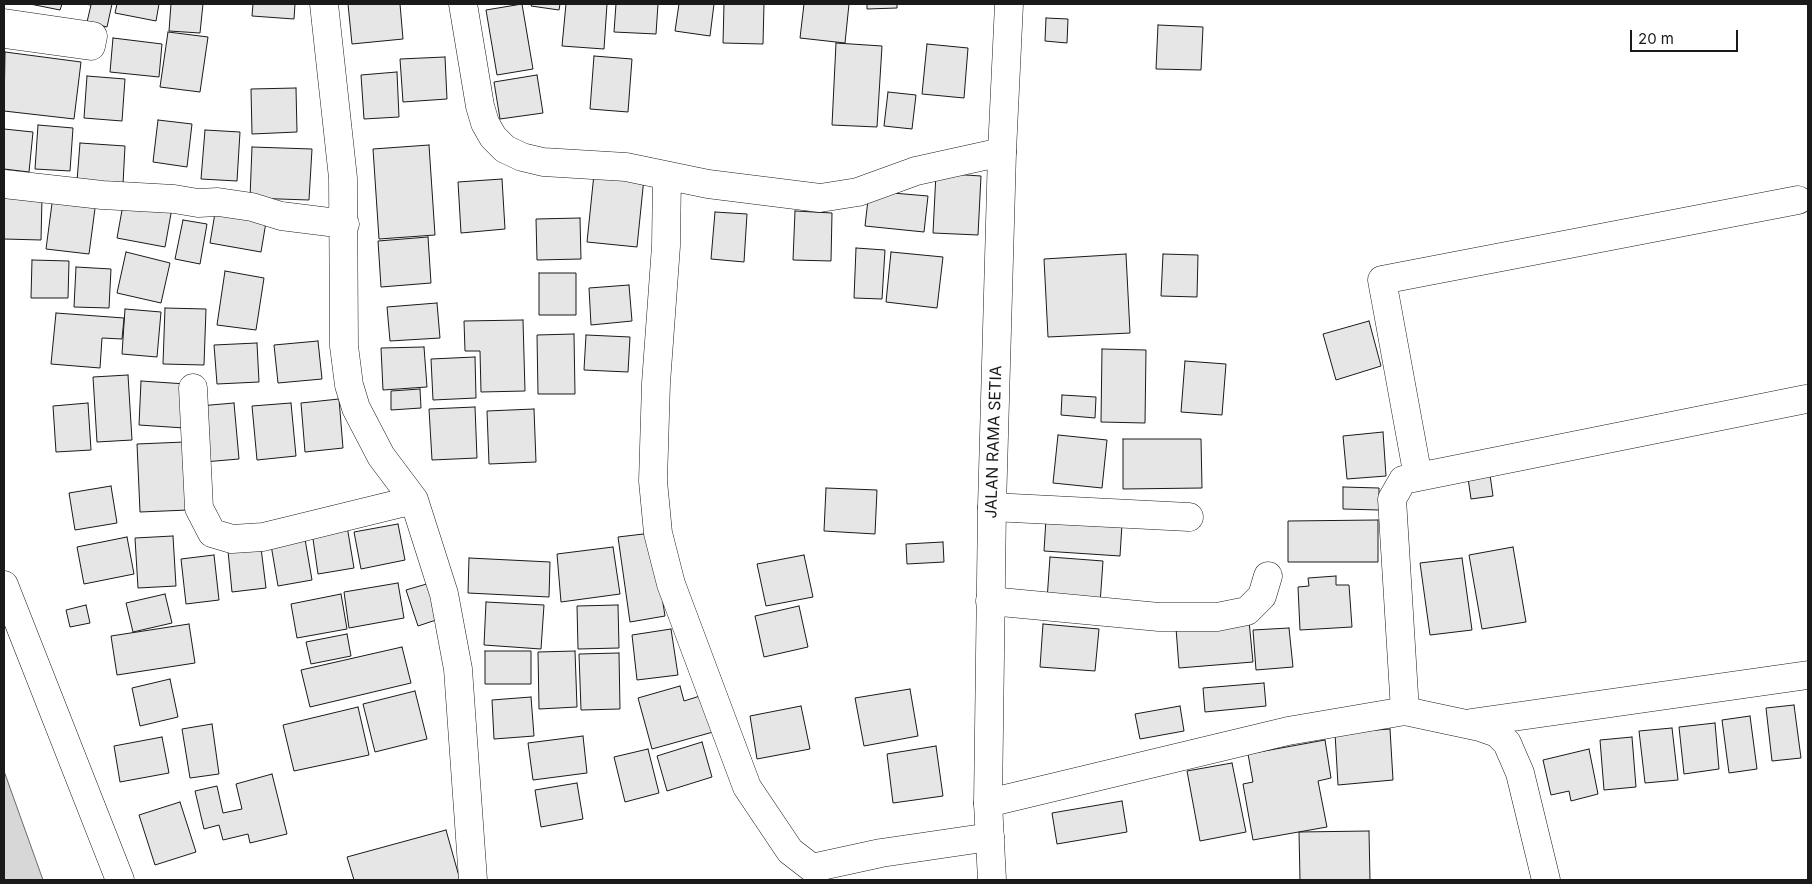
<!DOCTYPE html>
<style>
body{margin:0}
#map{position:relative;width:1812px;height:884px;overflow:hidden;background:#fff;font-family:Inter,sans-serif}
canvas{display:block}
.frame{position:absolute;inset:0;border:5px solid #1a1a1a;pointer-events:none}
.scale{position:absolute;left:1630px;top:30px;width:108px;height:22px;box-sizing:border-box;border:2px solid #1a1a1a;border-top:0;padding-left:6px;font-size:15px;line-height:18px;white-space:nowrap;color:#1a1a1a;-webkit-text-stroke:4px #fff;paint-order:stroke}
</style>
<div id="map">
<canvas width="1812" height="884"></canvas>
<div class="frame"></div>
<div class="scale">20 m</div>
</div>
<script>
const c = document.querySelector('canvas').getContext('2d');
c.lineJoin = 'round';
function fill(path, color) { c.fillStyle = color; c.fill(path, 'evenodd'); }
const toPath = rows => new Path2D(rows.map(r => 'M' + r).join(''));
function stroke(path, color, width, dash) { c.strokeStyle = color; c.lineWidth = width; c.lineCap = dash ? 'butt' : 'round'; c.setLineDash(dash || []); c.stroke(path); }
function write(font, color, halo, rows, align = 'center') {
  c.font = font + ' Inter,sans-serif'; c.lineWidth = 4; c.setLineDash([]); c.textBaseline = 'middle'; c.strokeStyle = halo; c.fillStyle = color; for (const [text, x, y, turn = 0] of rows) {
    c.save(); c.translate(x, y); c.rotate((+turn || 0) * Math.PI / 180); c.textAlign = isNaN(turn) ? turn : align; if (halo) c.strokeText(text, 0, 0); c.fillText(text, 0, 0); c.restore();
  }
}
const water = toPath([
 [4,771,43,880,4,880,4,771]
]);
const building = toPath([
 [30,4,62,4,60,10,30,4],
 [84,4,112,4,107,27,87,22,91,5,84,4],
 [117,4,159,4,156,21,115,13,117,4],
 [171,4,203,4,200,33,169,31,171,4],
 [253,4,295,4,294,19,252,16,253,4],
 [348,4,400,4,403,39,352,44,348,4],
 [522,4,533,69,497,75,486,10,522,4],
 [532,4,560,4,559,10,531,6,532,4],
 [566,4,607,4,604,49,562,46,566,4],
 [616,4,658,4,656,34,614,32,616,4],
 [679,4,714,4,710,36,675,31,679,4],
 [724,4,764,4,763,44,723,43,724,4],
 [804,4,849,4,845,43,800,38,804,4],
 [867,4,897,4,897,8,867,9,867,4],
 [1046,18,1068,19,1067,43,1045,41,1046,18],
 [1158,25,1203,27,1201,70,1156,69,1158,25],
 [168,32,208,37,200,92,160,87,168,32],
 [113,38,162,44,159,77,110,72,113,38],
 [836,43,882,46,877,127,832,125,836,43],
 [927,44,968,48,964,98,922,94,927,44],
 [5,52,81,62,74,119,4,111,5,52],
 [594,56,632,59,628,112,590,109,594,56],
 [445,57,447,99,403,102,400,59,445,57],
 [397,72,399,117,364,119,361,75,397,72],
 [537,75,543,113,500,119,494,82,537,75],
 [87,76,125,79,122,121,84,118,87,76],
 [296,88,297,132,252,134,251,89,296,88],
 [888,92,916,95,912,129,884,126,888,92],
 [158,120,192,124,187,167,153,162,158,120],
 [38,125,73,128,70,171,35,169,38,125],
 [4,129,33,132,29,172,4,169,4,129],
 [205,130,240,132,237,181,201,179,205,130],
 [80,143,125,146,123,184,77,181,80,143],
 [429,145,435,235,379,239,373,149,429,145],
 [252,147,312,149,309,200,250,198,252,147],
 [936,173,981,176,978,235,933,233,936,173],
 [594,174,644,178,637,247,587,242,594,174],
 [502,179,505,229,461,233,458,182,502,179],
 [869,191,928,196,924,232,865,226,869,191],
 [53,196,96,201,89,254,46,249,53,196],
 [4,198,42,198,41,240,4,239,4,198],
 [124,199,172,208,165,247,117,238,124,199],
 [216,207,267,216,261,252,210,243,216,207],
 [795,211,832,213,831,261,793,260,795,211],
 [715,212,747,214,744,262,711,259,715,212],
 [580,218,581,259,537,260,536,219,580,218],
 [183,220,207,224,200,264,175,259,183,220],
 [428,237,431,283,381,287,378,241,428,237],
 [856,248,885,250,882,299,854,298,856,248],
 [126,252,170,263,161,303,117,293,126,252],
 [891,252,943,257,937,308,886,302,891,252],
 [1126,254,1130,333,1048,337,1044,259,1126,254],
 [1163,254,1198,255,1197,297,1161,296,1163,254],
 [32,260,69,261,68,298,31,298,32,260],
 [76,267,111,269,109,308,74,307,76,267],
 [225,271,264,278,256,330,217,325,225,271],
 [539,273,576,273,576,315,539,315,539,273],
 [629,285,632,321,591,325,589,288,629,285],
 [437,303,440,338,390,341,387,307,437,303],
 [165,308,206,309,204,365,163,364,165,308],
 [125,309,161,312,157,357,122,354,125,309],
 [56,313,124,318,122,339,102,338,100,368,51,364,56,313],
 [523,320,525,391,481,392,480,351,465,351,464,321,523,320],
 [1369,321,1381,366,1336,380,1323,334,1369,321],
 [574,334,575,394,538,394,537,335,574,334],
 [586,335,630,337,628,372,584,370,586,335],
 [318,341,322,379,278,383,274,345,318,341],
 [257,343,259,382,217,384,214,345,257,343],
 [424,347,427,387,383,390,381,348,424,347],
 [1102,349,1146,350,1145,423,1101,422,1102,349],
 [475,357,476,398,433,400,431,359,475,357],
 [1185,361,1226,364,1222,415,1181,412,1185,361],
 [128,375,132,440,97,442,93,377,128,375],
 [141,381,186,384,184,428,139,425,141,381],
 [420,389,421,408,391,410,391,391,420,389],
 [1062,395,1096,397,1095,418,1061,415,1062,395],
 [339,399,343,448,305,452,301,403,339,399],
 [88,403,91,450,56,452,53,406,88,403],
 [234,403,239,459,204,462,199,406,234,403],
 [291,403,296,456,257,460,252,406,291,403],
 [475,407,477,458,432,460,429,409,475,407],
 [534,409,536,462,489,464,487,411,534,409],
 [1383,432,1386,476,1347,479,1343,436,1383,432],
 [1058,435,1107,440,1102,488,1053,483,1058,435],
 [1123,439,1201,439,1202,488,1123,489,1123,439],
 [185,442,188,510,140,512,137,444,185,442],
 [1489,468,1493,496,1471,499,1467,471,1489,468],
 [111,486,117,523,75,530,69,493,111,486],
 [1343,487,1379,488,1379,510,1343,509,1343,487],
 [826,488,877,490,875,534,824,531,826,488],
 [1046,519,1122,524,1120,556,1044,551,1046,519],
 [1378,520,1378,562,1288,562,1288,521,1378,520],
 [398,524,405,560,361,569,354,532,398,524],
 [347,526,354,568,318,574,312,532,347,526],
 [652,533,665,616,630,622,618,537,652,533],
 [173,536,176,586,138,588,135,538,173,536],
 [127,537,134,574,84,584,77,547,127,537],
 [305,539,312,580,278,586,271,545,305,539],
 [943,542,944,562,907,564,906,544,943,542],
 [613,547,620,594,561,602,557,554,613,547],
 [1513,547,1526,622,1482,629,1469,555,1513,547],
 [261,548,266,588,232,592,228,551,261,548],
 [214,555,219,600,186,604,181,559,214,555],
 [804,555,813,597,766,606,757,564,804,555],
 [1050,557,1103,561,1100,604,1047,600,1050,557],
 [469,558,550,562,549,597,468,593,469,558],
 [1462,558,1472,630,1430,635,1420,563,1462,558],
 [1336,576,1336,585,1349,585,1352,627,1300,630,1298,587,1309,586,1308,578,1336,576],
 [398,583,404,618,349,628,344,592,398,583],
 [430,583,442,618,418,626,406,590,430,583],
 [165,594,172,623,133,632,126,603,165,594],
 [341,594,347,629,297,638,291,604,341,594],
 [486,602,544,605,541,649,484,645,486,602],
 [86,605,90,623,70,627,66,610,86,605],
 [618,605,619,648,578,649,577,606,618,605],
 [799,606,808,647,764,657,755,616,799,606],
 [1249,621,1253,662,1179,668,1176,628,1249,621],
 [189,624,195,663,117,675,111,636,189,624],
 [1043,624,1099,629,1095,671,1040,667,1043,624],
 [1289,628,1293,667,1256,670,1253,630,1289,628],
 [671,629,678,675,637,680,632,635,671,629],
 [347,634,351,656,311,664,306,642,347,634],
 [402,647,411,683,310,707,301,670,402,647],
 [485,651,531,651,531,684,485,684,485,651],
 [575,651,577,707,539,709,538,652,575,651],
 [619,653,620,709,581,710,579,654,619,653],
 [170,679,178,717,140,726,132,688,170,679],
 [1264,683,1266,706,1205,712,1203,688,1264,683],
 [680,686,684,701,703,695,713,732,652,749,638,698,680,686],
 [910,689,918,736,864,746,855,698,910,689],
 [415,691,427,739,375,752,363,704,415,691],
 [531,697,534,736,494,739,492,700,531,697],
 [1794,705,1801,758,1772,761,1766,708,1794,705],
 [801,706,810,749,757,759,750,716,801,706],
 [1180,706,1184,731,1140,739,1135,714,1180,706],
 [358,707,369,755,294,771,283,725,358,707],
 [1750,716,1757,769,1729,773,1722,720,1750,716],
 [1715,723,1719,769,1684,774,1679,727,1715,723],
 [212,724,219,774,190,778,182,729,212,724],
 [1672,728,1678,780,1645,783,1639,731,1672,728],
 [1390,729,1393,780,1338,785,1335,733,1390,729],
 [583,736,587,773,533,780,528,743,583,736],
 [162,737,169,773,120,782,114,746,162,737],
 [1632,737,1636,787,1604,790,1600,740,1632,737],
 [1325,740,1331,778,1318,781,1327,827,1253,840,1243,784,1253,782,1248,754,1325,740],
 [702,742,712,777,667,791,657,756,702,742],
 [936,746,943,796,893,803,887,754,936,746],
 [648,749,659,793,625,802,614,757,648,749],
 [1589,749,1598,794,1571,801,1569,791,1551,795,1543,760,1589,749],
 [1232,763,1246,832,1200,841,1187,771,1232,763],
 [272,774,287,834,250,843,248,834,223,840,219,825,204,829,195,791,217,786,223,813,242,809,236,784,272,774],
 [577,783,583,819,541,827,535,790,577,783],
 [1122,801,1127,832,1057,844,1052,813,1122,801],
 [180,802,196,852,155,865,139,815,180,802],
 [446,830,460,880,354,880,347,857,446,830],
 [1369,831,1370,880,1300,880,1299,832,1369,831]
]);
const minor = toPath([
 [324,4,343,178,344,346,349,385,356,408,381,456,414,500,444,594,458,669,473,880],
 [463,4,480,106,485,123,493,137,505,149,522,157,543,162,626,167,708,184,820,198,858,192,916,171,1002,152],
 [4,23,93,36,91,46,4,34],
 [667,176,666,246,656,383,653,481,658,533,671,584,747,787,790,851,812,868,881,853,990,837],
 [4,184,102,195,174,199,198,203,218,202,252,207,281,216,345,224],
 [193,388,199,508,212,533,232,539,263,537,414,500],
 [1418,477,1382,280,1798,200],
 [992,507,1189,517],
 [4,585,120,880],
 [990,601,1159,617,1217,617,1247,611,1262,596,1268,576],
 [1405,711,1392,499,1403,480,1806,399],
 [1471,723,1808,675],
 [988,803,1288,731,1405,711,1480,727,1497,733,1507,743,1520,773,1546,880]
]);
const tertiary = toPath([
 [992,880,988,803,992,507,1002,152,1009,4]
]);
const streetNames = [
 ["JALAN RAMA SETIA",994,442,-88]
];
fill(water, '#d7d7d7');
stroke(water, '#6a6a6a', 1);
fill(building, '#e6e6e6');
stroke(building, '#1a1a1a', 1);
stroke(minor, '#1a1a1a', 29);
stroke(tertiary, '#1a1a1a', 29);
stroke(minor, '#fff', 28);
stroke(tertiary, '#fff', 28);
write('16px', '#1a1a1a', '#fff', streetNames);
</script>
